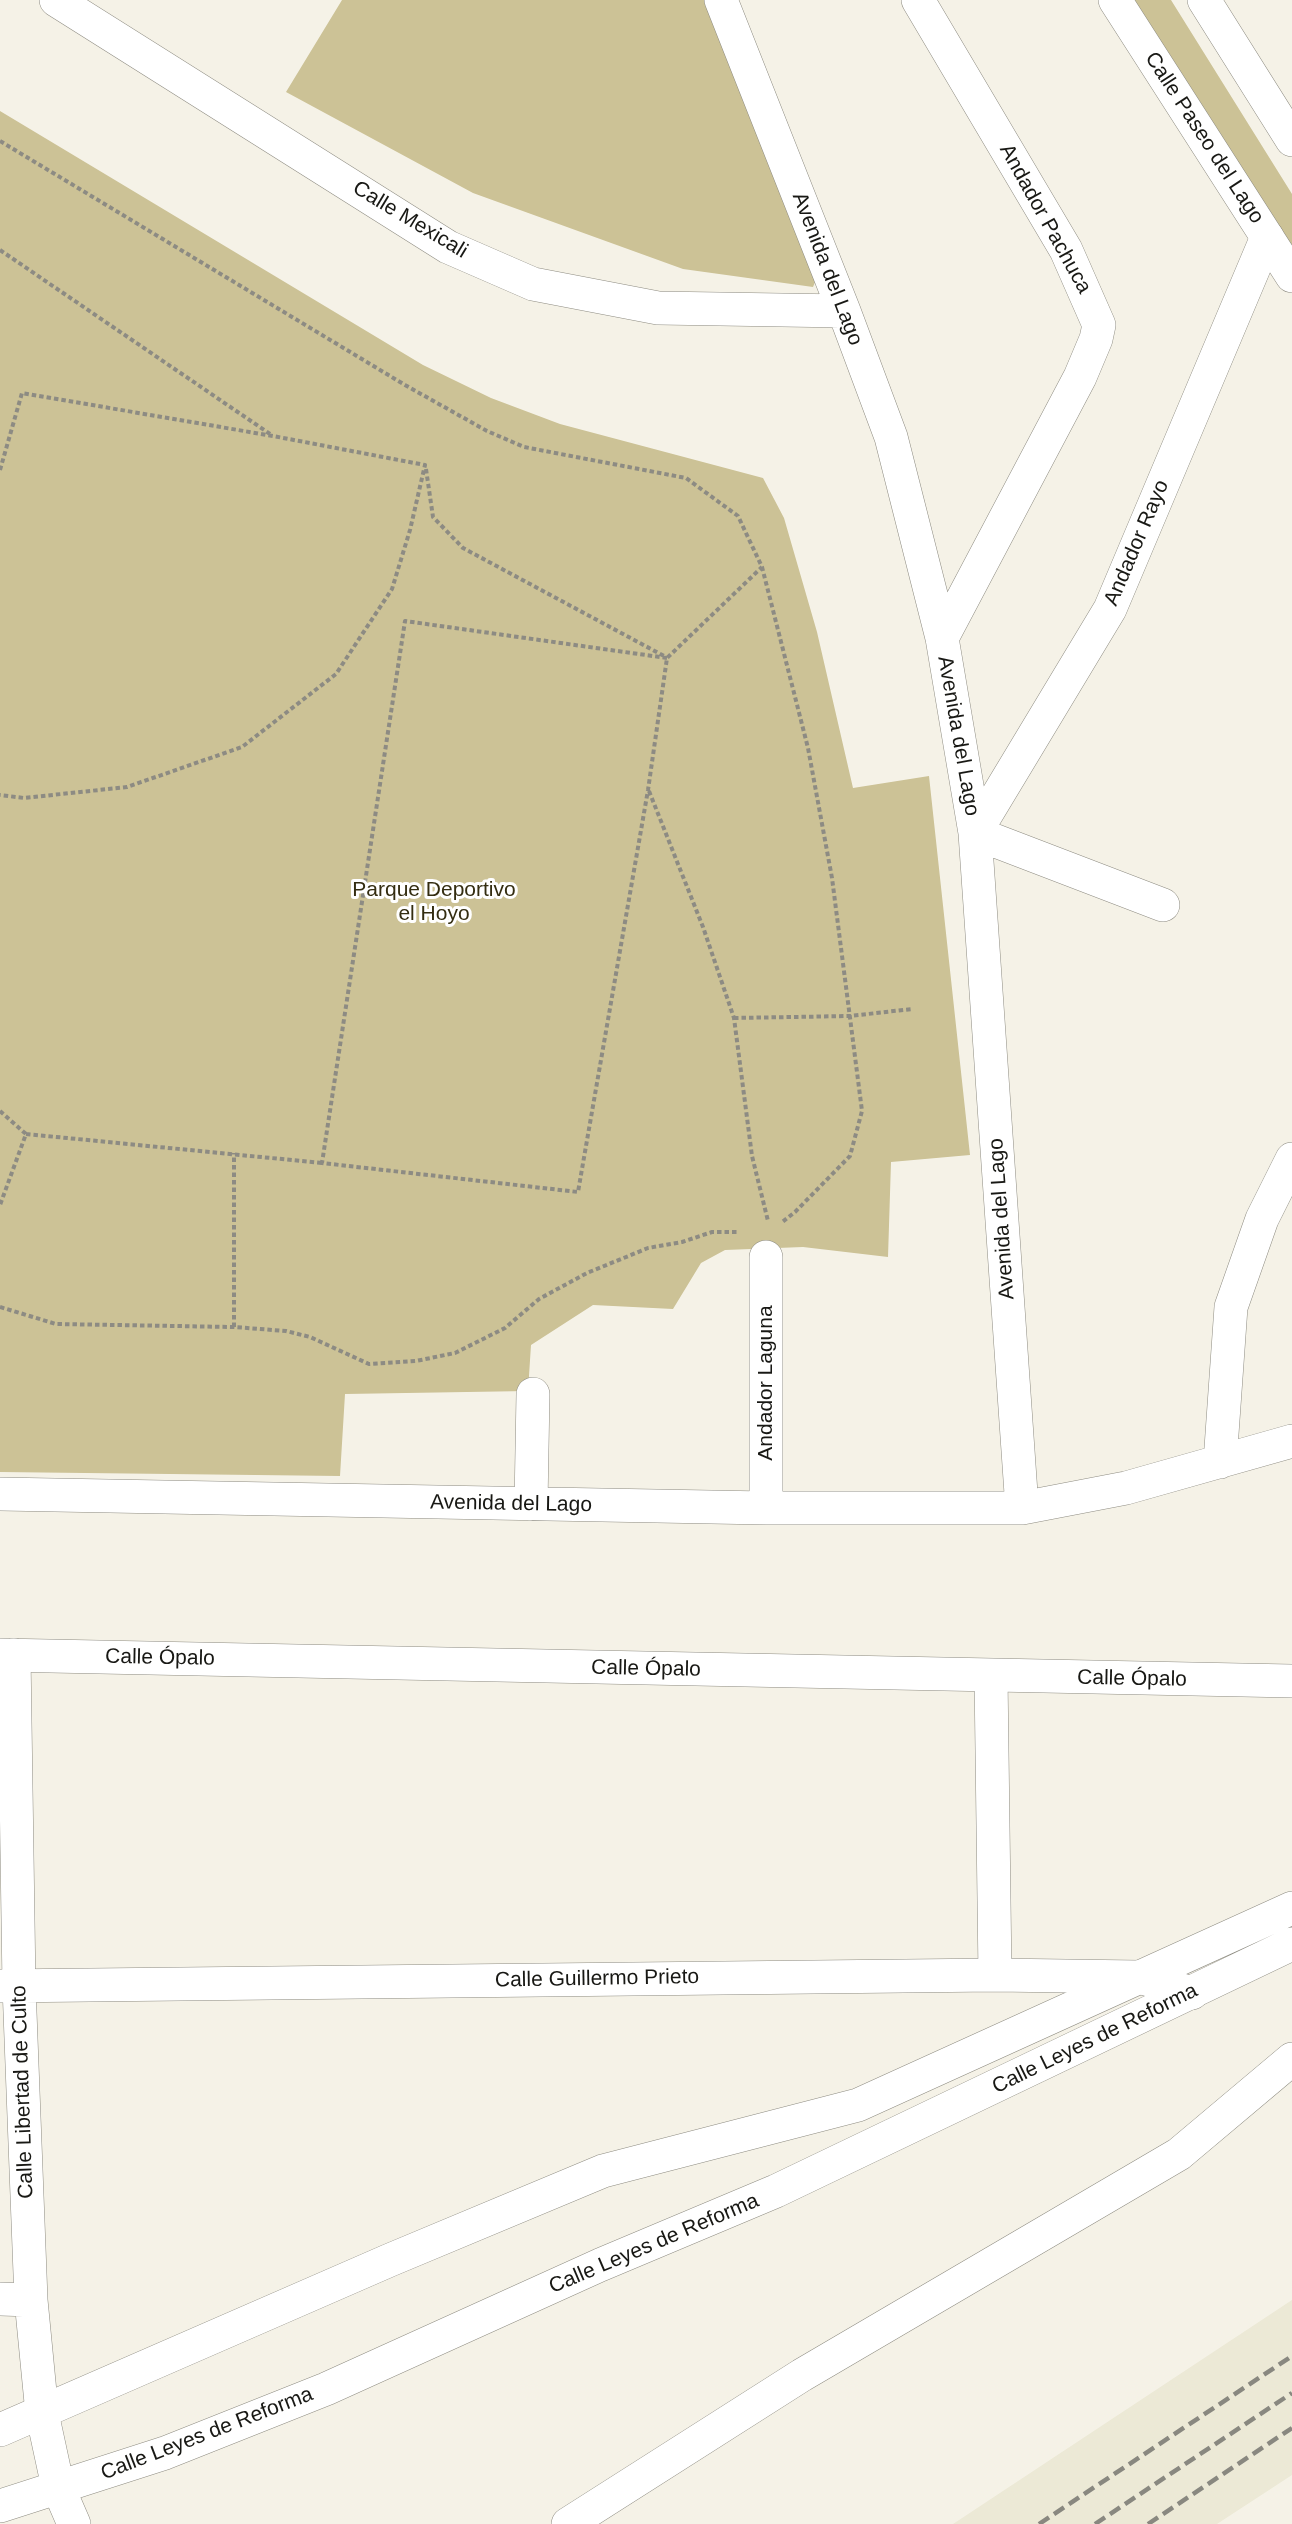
<!DOCTYPE html>
<meta charset="utf-8">
<style>
body{margin:0}
canvas{display:block;background:#f5f2e7}
</style>
<canvas width="1292" height="2524"></canvas>
<script>
const c = document.querySelector('canvas').getContext('2d');
c.lineJoin = 'round';
function fill(path, color) { c.fillStyle = color; c.fill(path, 'evenodd'); }
const toPath = rows => new Path2D(rows.map(r => 'M' + r).join(''));
function stroke(path, color, width, dash) { c.strokeStyle = color; c.lineWidth = width; c.lineCap = dash ? 'butt' : 'round'; c.setLineDash(dash || []); c.stroke(path); }
function write(font, color, halo, rows, align = 'center') {
  c.font = font + ' Helvetica,sans-serif'; c.lineWidth = 6; c.setLineDash([]); c.textBaseline = 'middle'; c.strokeStyle = halo; c.fillStyle = color; for (const [text, x, y, turn = 0] of rows) {
    c.save(); c.translate(x, y); c.rotate((+turn || 0) * Math.PI / 180); c.textAlign = isNaN(turn) ? turn : align; if (halo) c.strokeText(text, 0, 0); c.fillText(text, 0, 0); c.restore();
  }
}
const built = toPath([
 [1292,2300,1292,2475,1217,2524,953,2524]
]);
const green = toPath([
 [342,0,713,0,823,263,813,287,683,269,473,193,286,92],
 [1134,0,1171,0,1292,194,1292,247],
 [0,111,423,365,491,398,560,424,763,478,784,518,817,632,853,788,929,776,970,1155,891,1162,888,1257,803,1247,725,1250,701,1263,673,1309,593,1305,531,1345,528,1391,345,1394,340,1476,0,1472]
]);
const path = toPath([
 [0,141,405,385,487,431,524,447,686,478,738,516,762,567,808,748,832,878,862,1111,850,1156,795,1212,781,1223],
 [0,250,270,434],
 [426,469,433,517,463,548,664,656],
 [0,470,22,393,273,436,425,465,410,530,392,589,336,674,242,747,127,787,24,798,0,795],
 [667,658,405,621,322,1163,578,1192,648,790,667,658,762,567],
 [649,791,703,927,734,1018,752,1156,768,1221],
 [734,1018,850,1016,912,1009],
 [0,1111,26,1134,0,1205],
 [26,1134,322,1163],
 [0,1307,56,1324,234,1327,286,1331,310,1337,369,1364,416,1361,455,1353,505,1328,539,1299,587,1273,648,1248,682,1242,712,1232,737,1232],
 [234,1327,234,1153]
]);
const street = toPath([
 [56,0,448,247,533,284,658,308,844,311],
 [721,0,844,311,891,437,942,638,975,833,1022,1508],
 [918,0,1066,250,1099,325,1096,339,1080,377,942,638],
 [1163,905,975,833,1110,609,1267,237],
 [766,1257,766,1508],
 [1220,1462,1231,1307,1262,1219,1292,1159],
 [0,1494,766,1508,1022,1508,1126,1488,1292,1441],
 [531,1504,533,1394],
 [14,1655,19,1986,31,2300,42,2413,58,2487,74,2524],
 [991,1676,995,1975],
 [0,1986,995,1975,1139,1977,1192,1993],
 [0,2299,31,2300]
]);
const secondary = toPath([
 [1115,0,1292,276],
 [1204,0,1292,140],
 [0,1655,1292,1681],
 [0,2430,390,2260,603,2171,858,2105,1292,1908],
 [0,2506,165,2453,326,2389,600,2265,776,2191,1292,1944],
 [568,2524,802,2375,1179,2154,1292,2059]
]);
const rail = toPath([
 [1039,2524,1292,2356],
 [1095,2524,1292,2393],
 [1148,2524,1292,2428]
]);
const streetNames = [
 ["Calle Paseo del Lago",1204,138,57],
 ["Andador Pachuca",1045,219,61],
 ["Calle Mexicali",410,220,31],
 ["Avenida del Lago",827,269,69],
 ["Andador Rayo",1137,543,-67],
 ["Avenida del Lago",958,736,80],
 ["Avenida del Lago",1002,1219,-94],
 ["Andador Laguna",766,1383,-90],
 ["Avenida del Lago",511,1504,1],
 ["Calle Ópalo",160,1658,1],
 ["Calle Ópalo",646,1669,1],
 ["Calle Ópalo",1132,1679,1],
 ["Calle Guillermo Prieto",597,1979,-1],
 ["Calle Leyes de Reforma",1095,2039,-26],
 ["Calle Libertad de Culto",23,2092,-92],
 ["Calle Leyes de Reforma",654,2244,-23],
 ["Calle Leyes de Reforma",207,2434,-21]
];
const parkNames = [
 ["Parque Deportivo",434,890],
 ["el Hoyo",434,914]
];
fill(built, '#ece9d6');
fill(green, '#ccc296');
stroke(street, '#8e8c82', 34);
stroke(secondary, '#8e8c82', 34);
stroke(path, '#8d8b83', 4, [4.5, 3]);
stroke(street, '#fff', 33);
stroke(secondary, '#fff', 33);
stroke(rail, '#898880', 4.5, [12, 6]);
write('21px', '#181814', '#fff', streetNames);
write('21px', '#342d11', '#fff', parkNames);
</script>
